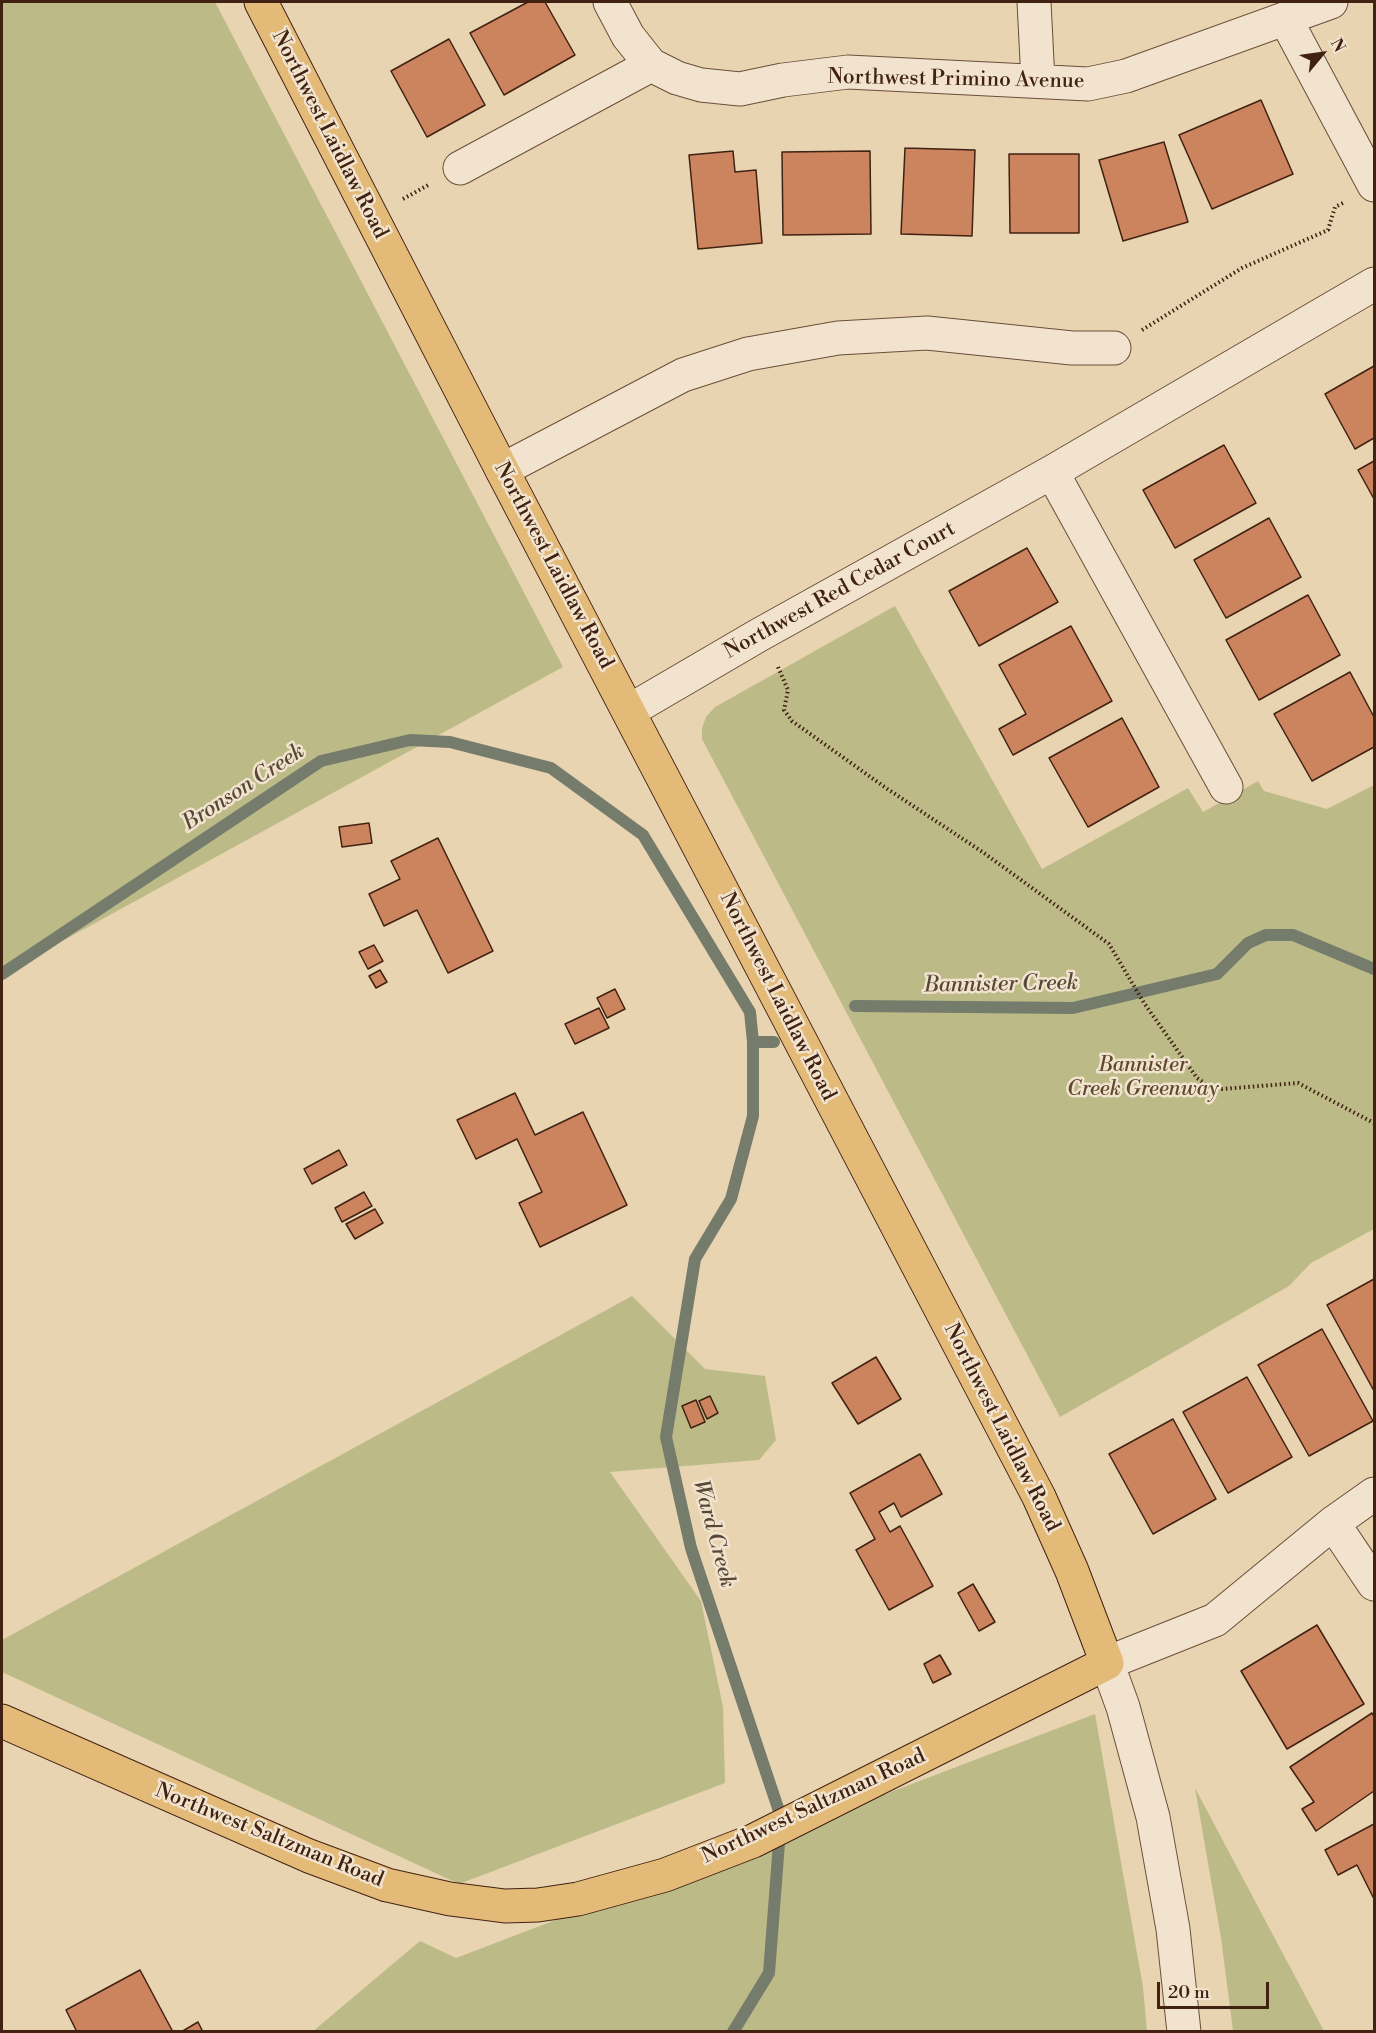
<!DOCTYPE html>
<style>
body{margin:0}
#map{position:relative;width:1376px;height:2033px;overflow:hidden;background:#e9d4b2;font-family:"Libre Bodoni",serif}
canvas{display:block}
.frame{position:absolute;inset:0;border:3px solid #412111;pointer-events:none}
.north{position:absolute;left:1292px;top:24px;width:60px;height:60px;-webkit-text-stroke:4px #f1e3cd;paint-order:stroke;rotate:61deg;font-size:16px;font-weight:700;line-height:24px;text-align:center;color:#412111}
.north::after{content:'';display:block;margin:auto;width:21px;height:27px;background:#412111;clip-path:polygon(50% 0,100% 100%,50% 72%,0 100%)}
.scale{position:absolute;left:1157px;top:1982px;width:112px;height:27px;box-sizing:border-box;border:3px solid #412111;border-top:0;padding-left:8px;font-size:18px;line-height:21px;white-space:nowrap;color:#412111;-webkit-text-stroke:4px #f1e3cd;paint-order:stroke}
</style>
<div id="map">
<canvas width="1376" height="2033"></canvas>
<div class="frame"></div>
<div class="north">N</div>
<div class="scale">20 m</div>
</div>
<script>
const c = document.querySelector('canvas').getContext('2d');
c.lineJoin = 'round';
function fill(path, color) { c.fillStyle = color; c.fill(path, 'evenodd'); }
const toPath = rows => new Path2D(rows.map(r => 'M' + r).join(''));
function stroke(path, color, width, dash) { c.strokeStyle = color; c.lineWidth = width; c.lineCap = dash ? 'butt' : 'round'; c.setLineDash(dash || []); c.stroke(path); }
function write(font, color, halo, rows, align = 'center') {
  c.font = font + ' "Libre Bodoni",serif'; c.lineWidth = 5; c.setLineDash([]); c.textBaseline = 'middle'; c.strokeStyle = halo; c.fillStyle = color; for (const [text, x, y, turn = 0] of rows) {
    c.save(); c.translate(x, y); c.rotate((+turn || 0) * Math.PI / 180); c.textAlign = isNaN(turn) ? turn : align; if (halo) c.strokeText(text, 0, 0); c.fillText(text, 0, 0); c.restore();
  }
}
const green = toPath([
 [2,2,215,2,563,667,2,974],
 [895,606,1042,869,1188,788,1203,812,1258,781,1264,791,1327,809,1374,785,1374,1229,1311,1263,1289,1286,1060,1417,702,739,702,728,706,717,715,707],
 [632,1296,705,1369,765,1376,776,1440,759,1460,610,1472,701,1601,723,1707,725,1783,459,1884,2,1672,2,1640],
 [1095,1714,1143,1987,1147,2031,312,2032,420,1941,456,1958],
 [1195,1788,1324,2031,1233,2031,1221,1938]
]);
const stream = toPath([
 [2,974,321,761,410,740,450,742,551,768,643,835,750,1012,753,1042,753,1116,731,1199,695,1259,666,1437,691,1548,781,1817,769,1973,733,2032],
 [855,1006,1073,1008,1217,974,1248,943,1266,935,1293,935,1374,969],
 [753,1042,774,1042]
]);
const building = toPath([
 [528,2,545,2,575,55,504,95,470,33,528,2],
 [449,39,485,105,427,137,391,71,449,39],
 [1261,100,1293,174,1212,209,1179,135,1261,100],
 [1164,142,1188,222,1123,241,1099,160,1164,142],
 [905,148,975,150,972,236,901,234,905,148],
 [733,151,735,172,756,170,762,243,698,249,689,155,733,151],
 [870,151,871,234,783,235,782,152,870,151],
 [1009,154,1079,154,1079,233,1010,233,1009,154],
 [1374,366,1374,438,1355,449,1325,394,1374,366],
 [1224,445,1256,503,1175,548,1143,490,1224,445],
 [1374,461,1374,499,1358,470,1374,461],
 [1269,518,1301,577,1226,618,1194,560,1269,518],
 [1027,548,1058,602,979,646,949,591,1027,548],
 [1308,595,1340,655,1259,700,1226,640,1308,595],
 [1071,626,1112,701,1013,755,999,729,1026,714,999,665,1071,626],
 [1350,672,1374,717,1374,747,1312,781,1274,714,1350,672],
 [1122,718,1159,787,1088,827,1049,758,1122,718],
 [369,823,372,843,342,847,339,827,369,823],
 [438,838,493,951,448,973,417,910,384,926,369,894,400,879,391,861,438,838],
 [374,945,383,961,368,969,359,952,374,945],
 [380,970,387,982,376,988,369,976,380,970],
 [615,989,625,1009,607,1018,597,998,615,989],
 [599,1008,609,1028,575,1044,565,1024,599,1008],
 [515,1093,535,1135,583,1112,627,1205,540,1247,519,1203,542,1192,517,1139,476,1159,457,1120,515,1093],
 [339,1150,347,1165,312,1184,304,1169,339,1150],
 [364,1192,372,1206,342,1222,335,1208,364,1192],
 [375,1209,383,1223,355,1239,346,1224,375,1209],
 [1374,1279,1374,1391,1327,1305,1374,1279],
 [1322,1329,1373,1421,1309,1456,1258,1365,1322,1329],
 [876,1357,901,1399,858,1424,832,1383,876,1357],
 [1247,1377,1292,1457,1228,1493,1183,1412,1247,1377],
 [710,1396,718,1413,707,1419,699,1401,710,1396],
 [696,1400,705,1422,691,1428,682,1406,696,1400],
 [1173,1419,1216,1499,1153,1534,1109,1454,1173,1419],
 [920,1454,942,1494,901,1517,894,1503,879,1512,890,1532,900,1526,933,1586,889,1610,856,1550,875,1539,850,1493,920,1454],
 [973,1584,995,1622,979,1631,958,1593,973,1584],
 [1317,1625,1364,1704,1287,1749,1241,1671,1317,1625],
 [940,1655,951,1674,933,1683,924,1664,940,1655],
 [1372,1713,1374,1717,1374,1791,1316,1831,1302,1809,1314,1802,1290,1767,1372,1713],
 [1374,1824,1374,1899,1357,1865,1338,1875,1325,1850,1374,1824],
 [140,1970,173,2032,77,2032,66,2010,140,1970],
 [198,2022,203,2032,181,2032,198,2022]
]);
const path = toPath([
 [403,199,430,184],
 [1142,330,1242,268,1328,230,1335,207,1343,203],
 [778,667,788,690,784,710,792,721,886,788,984,853,1109,944,1144,1003,1197,1078,1210,1087,1222,1089,1298,1083,1374,1123]
]);
const minor = toPath([
 [610,2,628,36,651,65,677,78,701,85,740,89,783,80,848,72,1088,84,1126,76,1331,2],
 [1034,2,1038,81],
 [1286,20,1374,185],
 [460,168,651,65],
 [502,470,683,375,748,354,838,338,927,333,1072,348,1114,348],
 [1052,472,1226,787],
 [629,711,759,635,1052,472,1374,284],
 [1333,1523,1374,1584],
 [1184,2032,1173,1929,1153,1817,1123,1707,1107,1663,1215,1620,1333,1523,1374,1494]
]);
const major = toPath([
 [2,1721,309,1856,387,1885,450,1899,505,1906,538,1905,578,1899,665,1875,753,1841,1107,1663,1072,1571,1039,1497,502,470,261,2]
]);
const streetNames = [
 ["Northwest Primino Avenue",956,80,1],
 ["Northwest Laidlaw Road",329,135,63],
 ["Northwest Laidlaw Road",553,566,62],
 ["Northwest Red Cedar Court",840,591,-29],
 ["Northwest Laidlaw Road",777,997,63],
 ["Northwest Laidlaw Road",1001,1428,63],
 ["Northwest Saltzman Road",814,1807,-25],
 ["Northwest Saltzman Road",269,1836,22]
];
const parkNames = [
 ["Bannister",1143,1066],
 ["Creek Greenway",1143,1090]
];
const waterNames = [
 ["Bronson Creek",244,788,-33],
 ["Bannister Creek",1001,985,-1],
 ["Ward Creek",713,1534,75]
];
fill(green, '#bcbb88');
stroke(stream, '#757c6c', 12);
fill(building, '#cb845e');
stroke(building, '#412111', 1.5);
stroke(minor, '#6b4e39', 35);
stroke(major, '#412111', 35);
stroke(path, '#412111', 4, [1.5, 3]);
stroke(minor, '#f1e3cd', 33);
stroke(major, '#e4ba79', 33);
write('21px', '#412111', '#f1e3cd', streetNames);
write('italic 21px', '#60482f', '#f1e3cd', parkNames);
write('italic 22px', '#574737', '#f1e3cd', waterNames);
</script>
